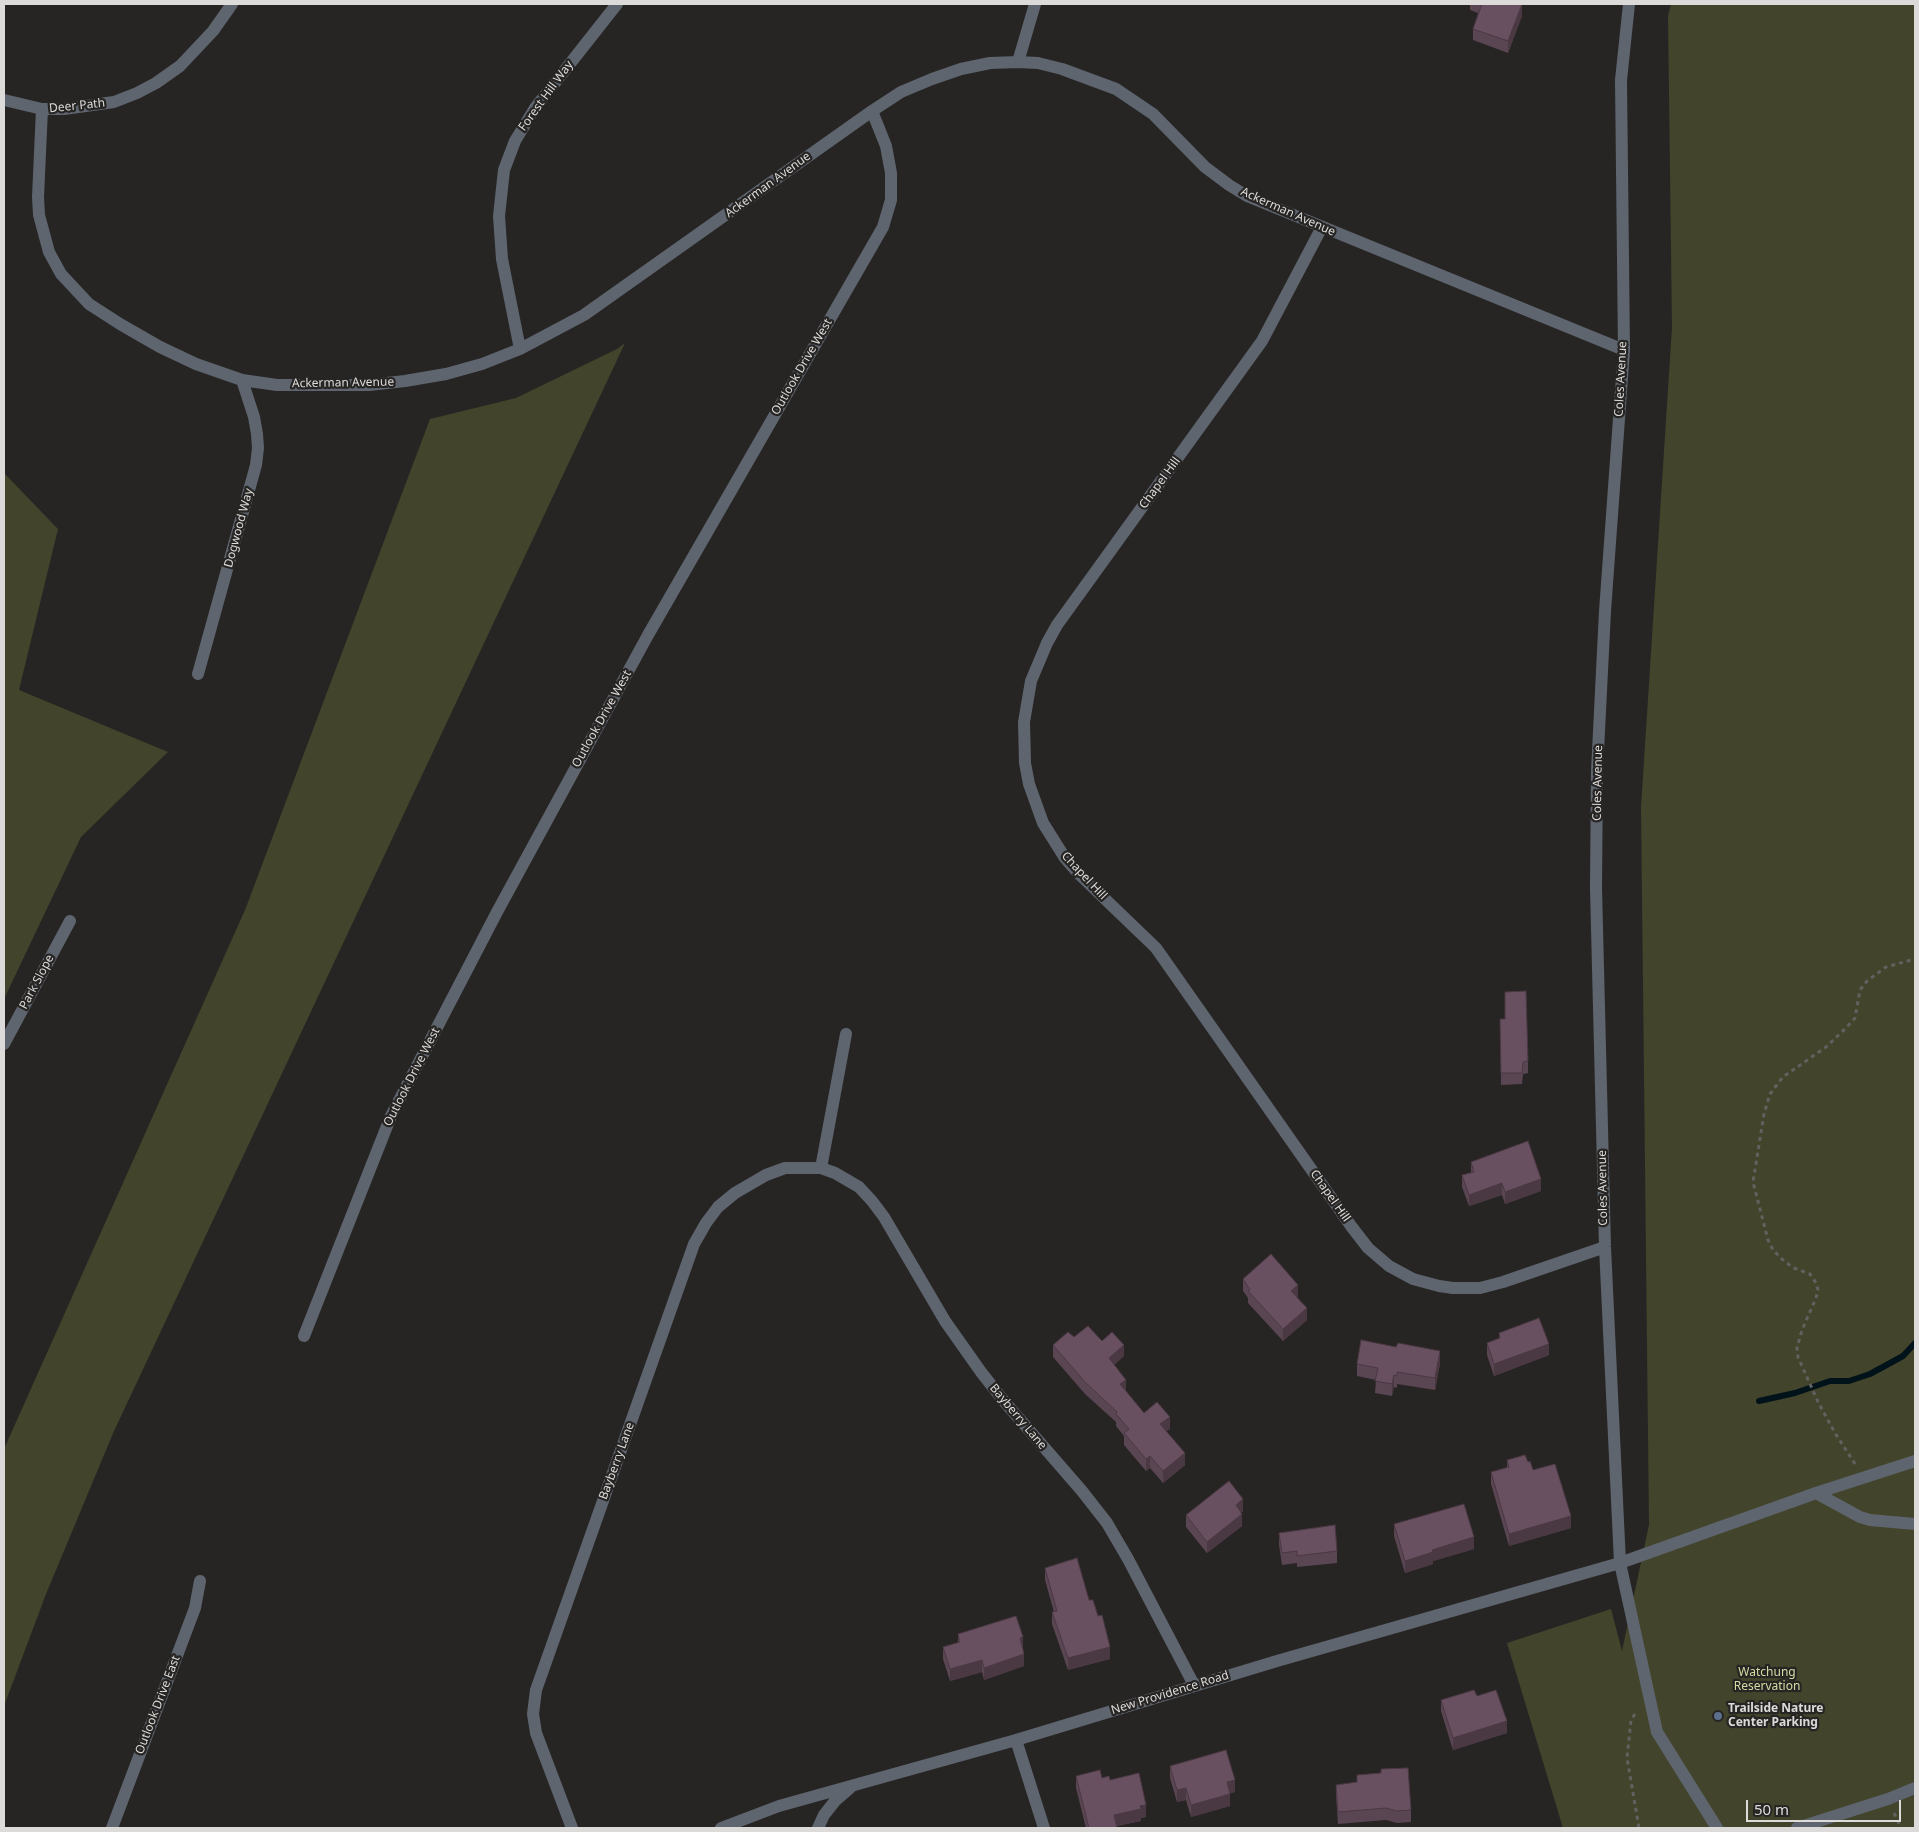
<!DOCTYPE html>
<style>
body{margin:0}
#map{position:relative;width:1919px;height:1832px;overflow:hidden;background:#272523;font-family:"Noto Sans",sans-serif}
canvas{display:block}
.frame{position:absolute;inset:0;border:5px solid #dcdbda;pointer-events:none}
.scale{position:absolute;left:1746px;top:1800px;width:155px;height:22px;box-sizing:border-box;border:2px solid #dcdbda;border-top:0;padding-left:6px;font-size:15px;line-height:18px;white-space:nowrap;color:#dcdbda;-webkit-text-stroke:4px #272523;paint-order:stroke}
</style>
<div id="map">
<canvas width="1919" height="1832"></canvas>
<div class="frame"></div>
<div class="scale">50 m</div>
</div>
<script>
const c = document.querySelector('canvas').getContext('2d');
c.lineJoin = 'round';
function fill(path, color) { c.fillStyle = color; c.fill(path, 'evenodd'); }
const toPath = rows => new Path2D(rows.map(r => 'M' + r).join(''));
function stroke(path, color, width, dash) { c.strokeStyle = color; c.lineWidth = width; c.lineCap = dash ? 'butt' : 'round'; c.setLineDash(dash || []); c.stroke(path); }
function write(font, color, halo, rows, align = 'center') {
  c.font = font + ' "Noto Sans",sans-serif'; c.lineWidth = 4.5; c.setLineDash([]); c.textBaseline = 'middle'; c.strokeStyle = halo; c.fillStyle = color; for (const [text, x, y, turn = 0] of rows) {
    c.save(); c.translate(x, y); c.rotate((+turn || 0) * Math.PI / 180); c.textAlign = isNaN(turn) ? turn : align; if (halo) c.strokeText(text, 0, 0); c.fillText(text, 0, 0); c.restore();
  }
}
const green = toPath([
 [1671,4,1915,4,1915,1828,1563,1828,1507,1643,1611,1609,1622,1651,1649,1525,1641,807,1672,327,1668,16],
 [625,343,114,1431,46,1594,4,1706,4,1449,245,910,430,419,516,398,617,349],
 [4,473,58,529,19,690,168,752,81,837,4,999]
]);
const stream = toPath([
 [1759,1401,1795,1393,1830,1381,1849,1381,1870,1374,1903,1356,1915,1343]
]);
const path = toPath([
 [1855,1464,1835,1433,1818,1402,1798,1357,1797,1348,1802,1330,1816,1298,1818,1290,1816,1283,1810,1274,1794,1268,1785,1262,1773,1250,1768,1240,1753,1182,1764,1114,1770,1094,1776,1086,1783,1077,1826,1047,1846,1028,1855,1018,1860,990,1867,981,1886,967,1915,959],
 [1635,1714,1631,1720,1627,1758,1639,1828],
 [1894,1813,1901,1828]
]);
const minor = toPath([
 [1629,4,1621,80,1624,350,1605,611,1597,771,1596,888,1605,1247,1620,1563,1657,1732,1717,1828],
 [1018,62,1035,4],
 [4,100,42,109,64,109,114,102,137,93,156,83,180,66,213,31,232,4],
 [42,109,38,197,39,215,49,252,61,274,89,304,120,324,160,347,196,364,242,380,277,385,369,385,405,381,446,374,482,364,520,349,584,315,872,111,901,92,932,79,961,69,990,63,1018,62,1038,63,1062,69,1116,89,1153,114,1205,167,1229,185,1247,196,1624,350],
 [1322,227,1262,341,1057,625,1047,643,1031,681,1024,722,1025,763,1029,784,1043,823,1065,858,1079,874,1156,948,1351,1226,1368,1248,1389,1266,1413,1279,1439,1286,1453,1288,1480,1288,1503,1282,1605,1247],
 [520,349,502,259,499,216,504,170,515,141,535,108,617,4],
 [198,674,256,465,258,448,257,434,254,417,242,380],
 [4,1044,70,921],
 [821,1168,846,1034],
 [304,1336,391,1116,497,912,648,635,883,227,891,200,891,173,886,146,872,111],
 [1816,1493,1860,1517,1870,1520,1915,1524],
 [1016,1740,1044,1828],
 [112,1828,195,1608,200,1581],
 [572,1828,536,1733,533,1714,536,1690,694,1244,706,1223,718,1207,735,1193,766,1175,785,1168,821,1168,835,1173,859,1187,872,1201,884,1217,945,1321,981,1372,1003,1400,1082,1491,1107,1523,1128,1559,1194,1685],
 [721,1828,779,1806,1016,1740,1277,1661,1620,1563,1816,1493,1915,1461],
 [818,1828,824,1815,835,1801,850,1788],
 [1797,1828,1888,1799,1915,1788]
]);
const wall = toPath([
 [1470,4,1521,4,1522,16,1508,53,1473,40,1473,29,1478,13,1470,10],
 [1500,1019,1528,1061,1528,1073,1523,1074,1522,1084,1501,1085],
 [1471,1162,1541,1191,1505,1204,1502,1195,1469,1206,1462,1187,1462,1175,1471,1173],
 [1243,1279,1298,1297,1297,1297,1307,1320,1283,1341,1248,1303,1248,1298,1243,1291],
 [1499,1333,1549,1355,1494,1376,1487,1355,1487,1343,1499,1339],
 [1102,1341,1124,1356,1114,1365,1126,1391,1144,1413,1170,1429,1166,1431,1185,1465,1163,1483,1150,1468,1146,1471,1124,1445,1124,1436,1116,1426,1116,1422,1085,1394,1053,1357,1053,1345],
 [1440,1363,1435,1390,1397,1384,1397,1388,1394,1387,1392,1396,1375,1393,1376,1380,1357,1376,1357,1364],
 [1507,1460,1528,1462,1571,1528,1509,1546,1491,1484,1491,1472,1507,1468],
 [1243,1511,1241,1512,1242,1526,1207,1553,1186,1527,1186,1515],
 [1394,1524,1474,1549,1433,1561,1433,1564,1405,1573,1394,1536],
 [1279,1533,1337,1551,1337,1563,1297,1567,1297,1563,1282,1565,1279,1545],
 [1045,1568,1089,1600,1098,1616,1110,1659,1068,1670,1052,1624,1052,1612,1054,1612,1045,1580],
 [958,1634,1023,1649,1024,1666,984,1680,982,1672,950,1681,943,1659,943,1647,958,1643],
 [1477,1696,1507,1733,1453,1750,1441,1711,1441,1700],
 [1170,1766,1235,1792,1230,1793,1230,1806,1191,1817,1186,1800,1177,1802,1170,1778],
 [1076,1776,1102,1778,1110,1780,1146,1817,1141,1818,1141,1821,1117,1826,1117,1828,1086,1828,1076,1788],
 [1336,1785,1411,1810,1411,1822,1397,1823,1386,1820,1338,1824,1336,1796]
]);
const shadedWall = toPath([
 [1522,4,1522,16,1508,53,1508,41],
 [1541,1179,1541,1191,1505,1204,1505,1192],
 [1502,1183,1502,1195,1469,1206,1469,1195],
 [1298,1285,1298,1297,1291,1303,1291,1291],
 [1307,1308,1307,1320,1283,1341,1283,1329],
 [1549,1344,1549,1355,1494,1376,1494,1364],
 [1124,1345,1124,1356,1109,1370,1109,1358],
 [1440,1351,1440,1363,1435,1390,1435,1378],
 [1394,1375,1394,1387,1392,1396,1392,1384],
 [1126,1380,1126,1392,1120,1384],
 [1170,1417,1170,1429,1160,1436,1160,1424],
 [1185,1453,1185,1465,1163,1483,1163,1471],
 [1150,1456,1150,1468,1146,1471,1146,1459],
 [1243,1499,1243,1511,1236,1517,1236,1505],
 [1242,1514,1242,1526,1207,1553,1207,1542],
 [1571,1516,1571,1528,1509,1546,1509,1534],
 [1474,1537,1474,1549,1433,1561,1433,1564,1405,1573,1405,1561,1432,1550],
 [1023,1637,1023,1649,1020,1650,1020,1638],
 [1110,1647,1110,1659,1068,1670,1068,1658],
 [1024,1654,1024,1666,984,1680,984,1668],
 [982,1660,982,1672,950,1681,950,1669],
 [1507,1721,1507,1733,1453,1750,1453,1738],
 [1235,1780,1235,1792,1227,1794,1227,1782],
 [1186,1788,1186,1800,1177,1802,1177,1790],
 [1230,1794,1230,1806,1191,1817,1191,1805],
 [1146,1805,1146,1817,1141,1818,1141,1821,1114,1826,1114,1815]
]);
const building = toPath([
 [1482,4,1522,4,1508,41,1473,29,1482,4],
 [1526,991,1528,1061,1523,1062,1522,1073,1501,1073,1500,1019,1505,1019,1505,992,1526,991],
 [1528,1141,1541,1179,1505,1192,1502,1183,1469,1195,1462,1175,1474,1172,1471,1162,1528,1141],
 [1271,1254,1298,1285,1291,1291,1307,1308,1283,1329,1248,1291,1250,1290,1243,1279,1271,1254],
 [1539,1318,1549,1344,1494,1364,1487,1343,1500,1338,1499,1333,1539,1318],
 [1088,1326,1102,1341,1112,1332,1124,1345,1109,1358,1126,1380,1120,1384,1144,1413,1157,1402,1170,1417,1160,1424,1185,1453,1163,1471,1150,1456,1146,1459,1124,1433,1129,1429,1116,1414,1117,1412,1085,1382,1053,1345,1068,1332,1074,1337,1088,1326],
 [1361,1340,1396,1347,1398,1343,1440,1351,1435,1378,1397,1372,1397,1376,1394,1375,1392,1384,1375,1381,1378,1368,1357,1364,1361,1340],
 [1525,1455,1528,1462,1530,1461,1533,1470,1555,1464,1571,1516,1509,1534,1491,1472,1509,1467,1507,1460,1525,1455],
 [1229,1481,1243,1499,1236,1505,1242,1514,1207,1542,1186,1515,1229,1481],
 [1464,1504,1474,1537,1432,1550,1433,1552,1405,1561,1394,1524,1464,1504],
 [1335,1525,1337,1551,1297,1556,1297,1551,1282,1553,1279,1533,1335,1525],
 [1077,1558,1089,1600,1093,1600,1098,1616,1102,1615,1110,1647,1068,1658,1052,1612,1057,1611,1045,1568,1077,1558],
 [1016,1616,1023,1637,1020,1638,1024,1654,984,1668,982,1660,950,1669,943,1647,960,1642,958,1634,1016,1616],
 [1474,1690,1477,1696,1496,1690,1507,1721,1453,1738,1441,1700,1474,1690],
 [1226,1750,1235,1780,1227,1782,1230,1794,1191,1805,1186,1788,1177,1790,1170,1766,1226,1750],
 [1408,1768,1411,1810,1397,1811,1386,1808,1338,1812,1336,1785,1357,1782,1357,1775,1381,1773,1381,1769,1408,1768],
 [1100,1770,1102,1778,1109,1776,1110,1780,1139,1773,1146,1805,1140,1806,1141,1809,1114,1815,1117,1828,1089,1828,1076,1776,1100,1770]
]);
const markers = [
 [1718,1716,5,"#5c6f8a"]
];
const streetNames = [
 ["Forest Hill Way",546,96,-54],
 ["Deer Path",77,106,-6],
 ["Ackerman Avenue",768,185,-36],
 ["Ackerman Avenue",1288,212,24],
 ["Outlook Drive West",802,367,-60],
 ["Coles Avenue",1621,379,-87],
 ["Ackerman Avenue",343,383,-1],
 ["Chapel Hill",1160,483,-54],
 ["Dogwood Way",239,528,-75],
 ["Outlook Drive West",602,719,-61],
 ["Coles Avenue",1598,783,-89],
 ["Chapel Hill",1084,876,47],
 ["Park Slope",37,982,-62],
 ["Outlook Drive West",412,1077,-63],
 ["Coles Avenue",1603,1188,-91],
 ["Chapel Hill",1330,1196,55],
 ["Bayberry Lane",1018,1417,50],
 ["Bayberry Lane",617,1461,-70],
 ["New Providence Road",1170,1693,-17],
 ["Outlook Drive East",158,1705,-69]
];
const parkNames = [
 ["Watchung",1767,1673],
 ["Reservation",1767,1687]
];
const poiNames = [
 ["Trailside Nature",1728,1709],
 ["Center Parking",1728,1723]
];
fill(green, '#42442b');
stroke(stream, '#00121a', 6);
stroke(path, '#636160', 3, [4, 4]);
stroke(minor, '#5e656f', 12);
fill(wall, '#5a4553');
fill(shadedWall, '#4a3843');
fill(building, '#695060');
stroke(building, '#4a3843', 1);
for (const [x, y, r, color] of markers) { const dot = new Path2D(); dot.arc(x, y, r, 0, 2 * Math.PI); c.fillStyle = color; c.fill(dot); stroke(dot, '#272523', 2); }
write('12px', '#dcdbda', '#272523', streetNames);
write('12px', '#d6dba4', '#272523', parkNames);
write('bold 12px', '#dcdbda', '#272523', poiNames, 'left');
</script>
